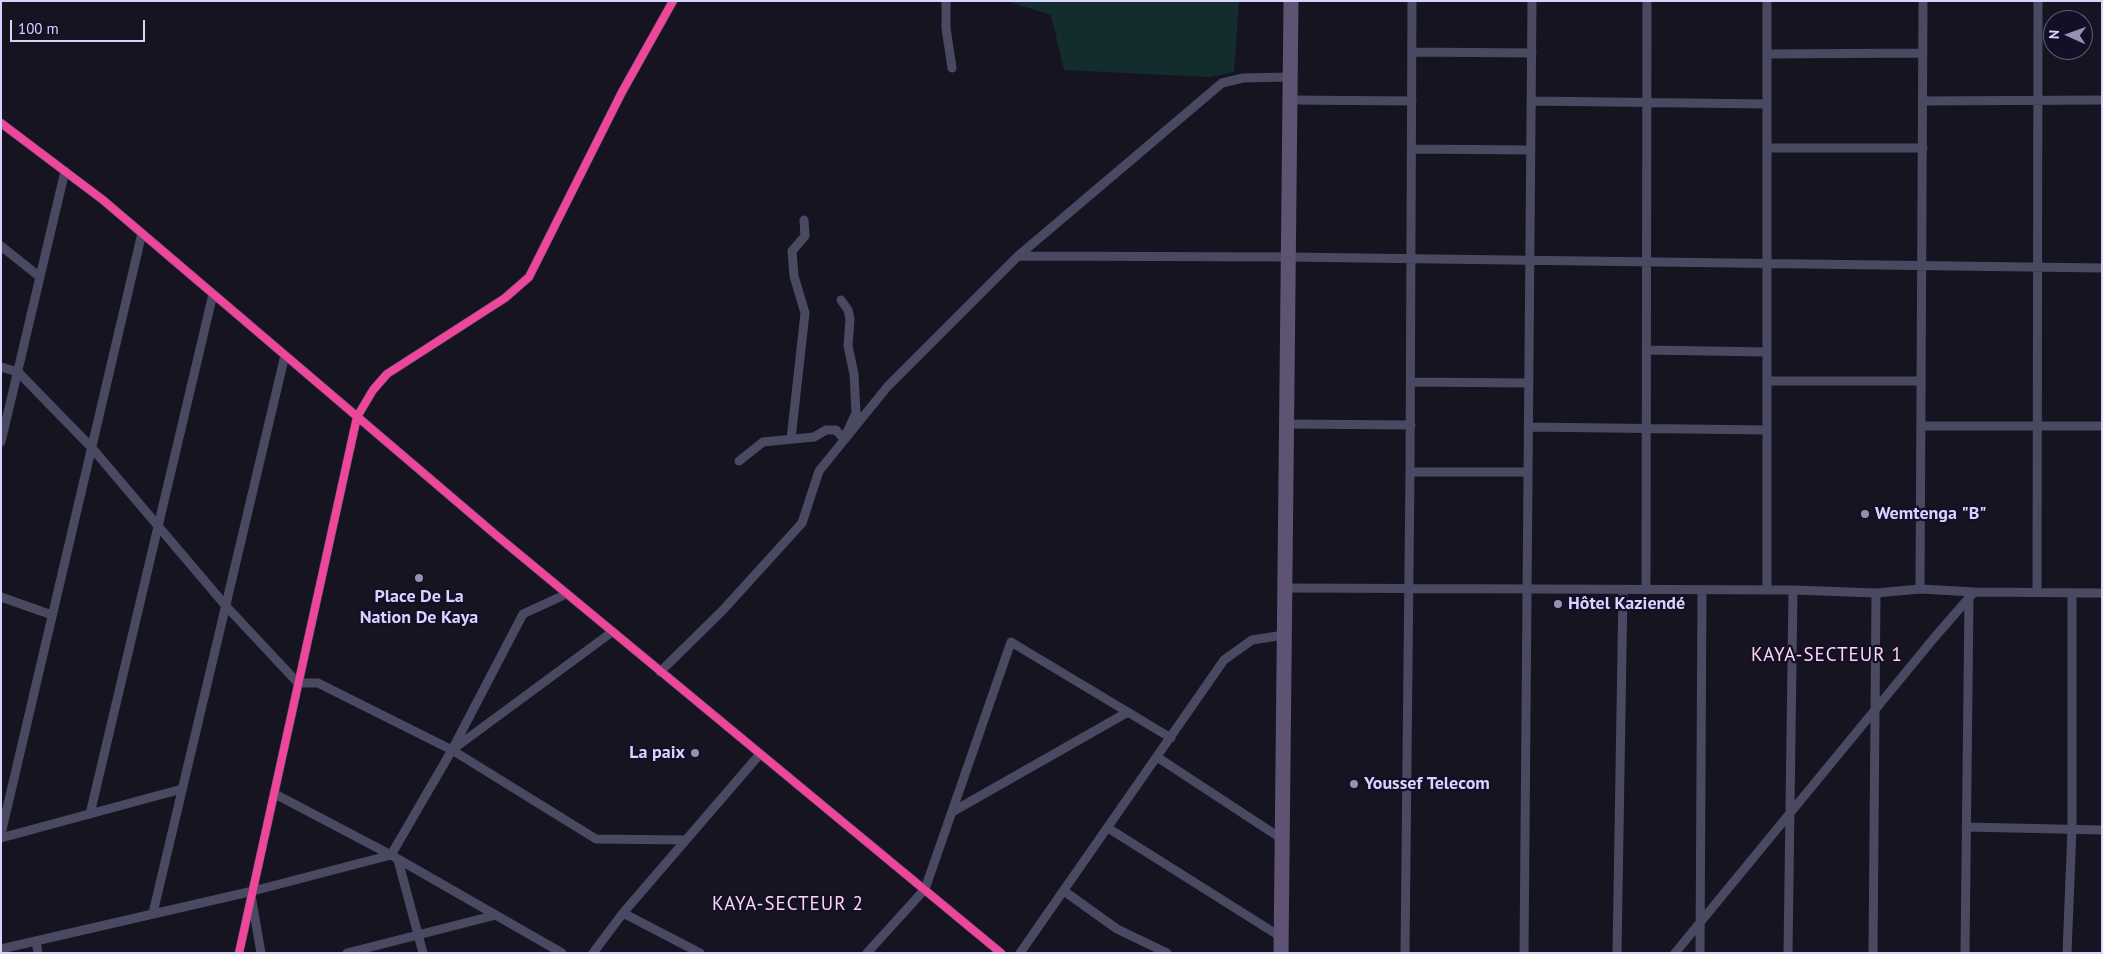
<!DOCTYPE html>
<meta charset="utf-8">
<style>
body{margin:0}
#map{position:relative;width:2103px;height:954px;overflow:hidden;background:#161421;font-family:"PT Sans",sans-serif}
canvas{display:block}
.frame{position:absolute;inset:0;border:2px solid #d9d4ff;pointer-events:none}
.north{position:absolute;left:2043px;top:10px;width:50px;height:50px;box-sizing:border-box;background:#130f26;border:1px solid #625e7d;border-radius:50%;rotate:272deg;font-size:14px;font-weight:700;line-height:20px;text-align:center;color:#d9d4ff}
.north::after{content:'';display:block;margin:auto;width:18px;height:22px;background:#9591b1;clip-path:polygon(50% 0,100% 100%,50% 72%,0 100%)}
.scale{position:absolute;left:10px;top:20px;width:135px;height:22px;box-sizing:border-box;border:2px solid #d9d4ff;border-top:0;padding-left:6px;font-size:15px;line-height:18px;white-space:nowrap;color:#d9d4ff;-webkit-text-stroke:4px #130f26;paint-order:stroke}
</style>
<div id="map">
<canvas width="2103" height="954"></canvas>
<div class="frame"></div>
<div class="north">N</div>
<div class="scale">100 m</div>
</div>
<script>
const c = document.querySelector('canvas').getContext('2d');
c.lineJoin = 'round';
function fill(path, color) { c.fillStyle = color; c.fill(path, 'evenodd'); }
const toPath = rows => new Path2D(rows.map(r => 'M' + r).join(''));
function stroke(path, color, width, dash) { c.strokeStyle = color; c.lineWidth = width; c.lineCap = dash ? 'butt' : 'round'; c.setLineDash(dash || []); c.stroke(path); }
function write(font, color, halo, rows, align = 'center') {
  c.font = font + ' "PT Sans",sans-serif'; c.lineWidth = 4.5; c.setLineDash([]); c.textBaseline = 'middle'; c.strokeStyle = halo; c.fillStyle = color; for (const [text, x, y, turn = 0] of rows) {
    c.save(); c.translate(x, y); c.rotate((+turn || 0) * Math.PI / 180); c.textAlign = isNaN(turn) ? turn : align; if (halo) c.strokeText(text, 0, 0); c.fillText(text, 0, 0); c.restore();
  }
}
const green = toPath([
 [1006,1,1239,1,1234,72,1210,77,1064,70,1051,15]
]);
const street = toPath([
 [946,1,946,28,952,68],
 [1412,52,1532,53],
 [1767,54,1923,53],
 [1290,100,1412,101],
 [1531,101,1767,104],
 [1923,101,2102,100],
 [1,123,103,200,496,535,1001,953],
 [1767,148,1923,148],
 [1412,149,1531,150],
 [1,246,40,277],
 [1018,256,1288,257,2102,268],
 [1647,350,1767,352],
 [1,367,18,372,92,448,225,605,298,683,318,683,452,750],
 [1767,381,1921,381],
 [1411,382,1529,383],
 [1286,424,1411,425],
 [1921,426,2102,426],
 [1528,427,1767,430],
 [791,439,805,313,794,276,792,251,805,236,804,220],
 [1,442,65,171],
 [739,461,763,442,814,437,826,430,836,430,844,439,856,413,854,374,848,346,850,319,848,310,841,300],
 [1410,472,1528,472],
 [1285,588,1793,590,1876,593,1920,589,1974,592,2102,593],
 [1920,589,1923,1],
 [1646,590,1647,1],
 [1767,590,1767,1],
 [2037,592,2038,1],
 [1,597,52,615],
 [660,672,723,610,802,523,819,471,888,386,1018,256,1222,83,1243,78,1290,77],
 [453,748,523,614,562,596],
 [452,750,612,632],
 [1157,757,1282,839],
 [275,794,391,855,452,750,596,839,686,840],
 [952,812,1128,712],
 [90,814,213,294],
 [1966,827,2102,830],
 [1108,828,1281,937],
 [1,834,142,233],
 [1,838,182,789],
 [398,860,423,953],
 [1064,891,1117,929,1167,953],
 [252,901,261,953],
 [153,913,285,355],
 [623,913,700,953],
 [36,941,38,953],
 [1,949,253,891,391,855,562,953],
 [239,953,357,417,373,390,387,374,505,298,529,277,622,92,673,1],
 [347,953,496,915],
 [593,953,623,913,760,754],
 [867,953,925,889,1011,642,1171,738],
 [1020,953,1224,660,1252,640,1284,635],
 [1405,953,1410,472,1412,1],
 [1524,953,1532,1],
 [1617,953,1623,590],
 [1675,953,1934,638,1974,592],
 [1700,953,1702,590],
 [1788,953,1793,590],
 [1873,953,1876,593],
 [1965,953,1969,598],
 [2067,953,2072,829,2072,593]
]);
const primary = toPath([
 [1281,953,1291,1]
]);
const cycleway = toPath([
 [1,123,103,200,496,535,1001,953],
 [239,953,357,417,373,390,387,374,505,298,529,277,622,92,673,1]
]);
const markers = [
 [1865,514,5,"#9591b1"],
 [419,578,5,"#9591b1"],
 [1558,604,5,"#9591b1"],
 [695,753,5,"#9591b1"],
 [1354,784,5,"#9591b1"]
];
const poiNames = [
 ["Wemtenga \"B\"",1875,514],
 ["Place De La",419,597,"center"],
 ["Nation De Kaya",419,618,"center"],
 ["Hôtel Kaziendé",1568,604],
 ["La paix",685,753,"right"],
 ["Youssef Telecom",1364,784]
];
const neighbourhoodNames = [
 ["KAYA-SECTEUR 1",1827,656],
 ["KAYA-SECTEUR 2",788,905]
];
fill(green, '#132c2d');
stroke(street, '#4a4962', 9);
stroke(primary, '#5e5373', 15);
stroke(cycleway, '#ed469a', 8);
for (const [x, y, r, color] of markers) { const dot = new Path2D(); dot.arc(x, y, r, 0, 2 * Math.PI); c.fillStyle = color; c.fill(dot); stroke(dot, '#130f26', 2); }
write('bold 18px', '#d9d4ff', '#130f26', poiNames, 'left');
c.letterSpacing = '1px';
write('19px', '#ffd6f0', '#130f26', neighbourhoodNames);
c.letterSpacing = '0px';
</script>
